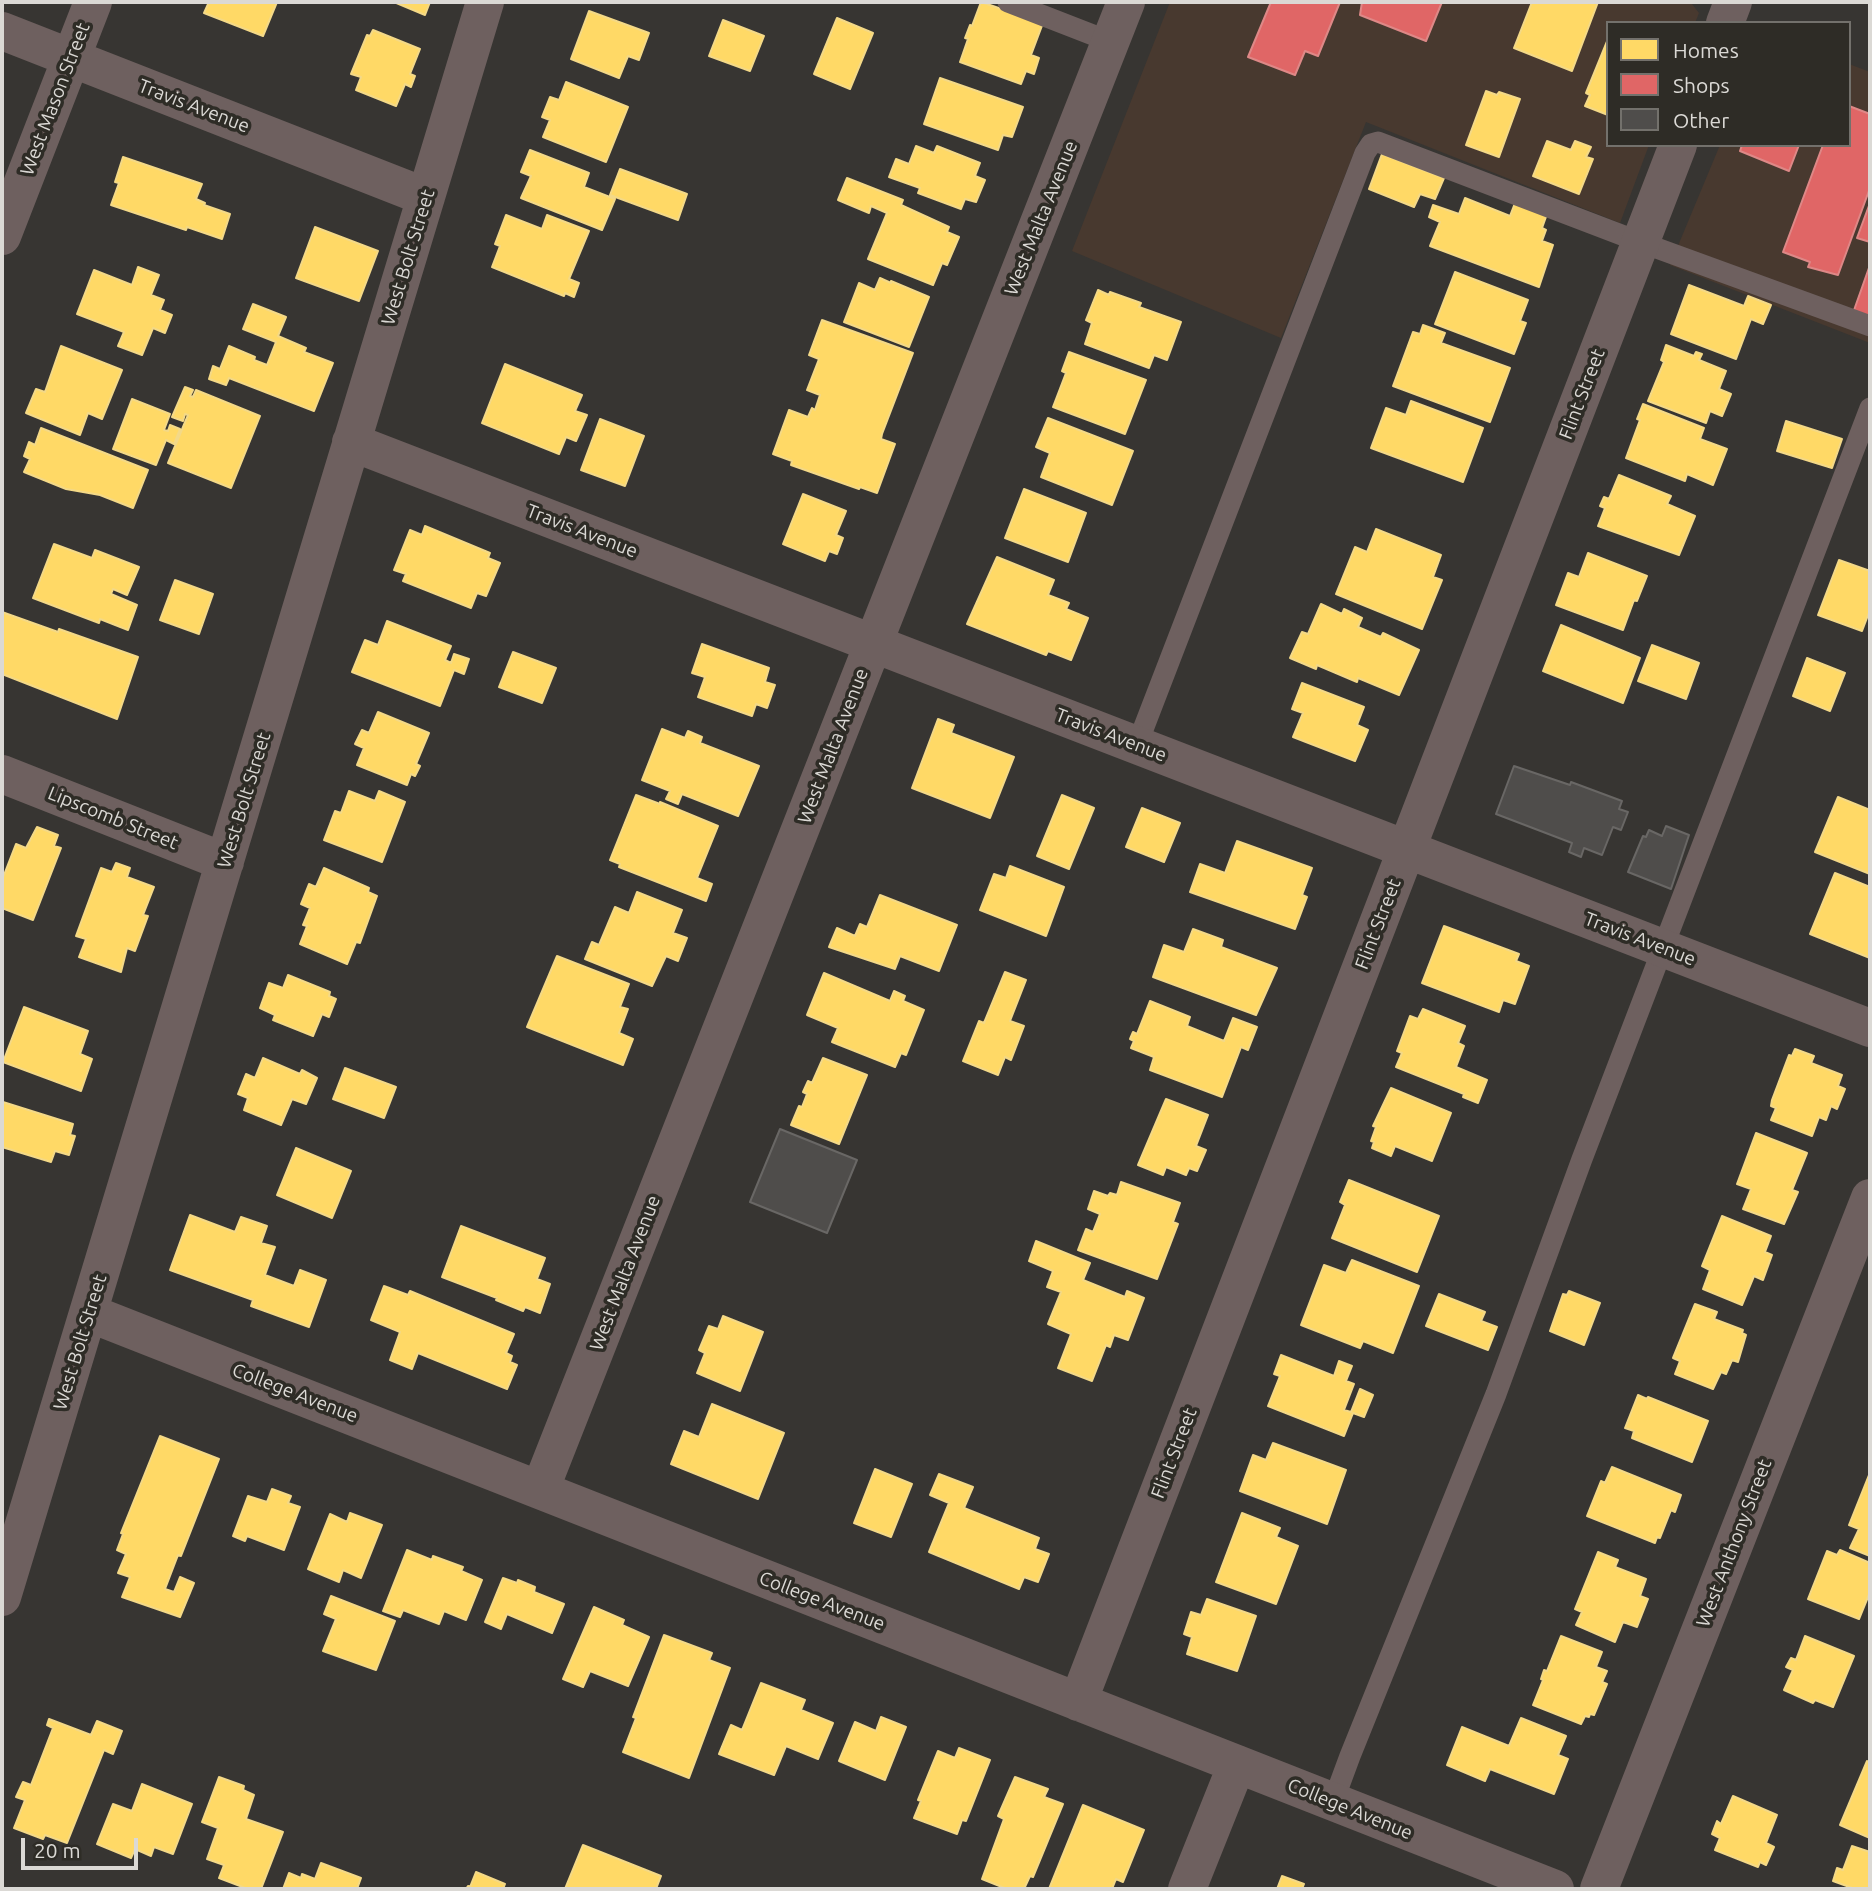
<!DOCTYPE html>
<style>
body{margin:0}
#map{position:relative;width:1872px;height:1891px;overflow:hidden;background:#373532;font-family:Ubuntu,sans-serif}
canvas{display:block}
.frame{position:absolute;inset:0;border:4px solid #dbd9d5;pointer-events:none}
.legend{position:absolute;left:1606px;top:21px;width:245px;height:126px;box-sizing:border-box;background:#2e2c26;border:2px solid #73716c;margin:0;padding:9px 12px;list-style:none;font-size:21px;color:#dbd9d5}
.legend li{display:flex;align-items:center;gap:14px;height:35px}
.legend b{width:35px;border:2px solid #73716c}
.scale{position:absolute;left:21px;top:1838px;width:117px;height:32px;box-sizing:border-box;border:4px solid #dbd9d5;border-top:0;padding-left:9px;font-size:21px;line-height:24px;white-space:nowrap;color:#dbd9d5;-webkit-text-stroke:5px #2e2c26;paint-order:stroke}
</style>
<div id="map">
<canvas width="1872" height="1891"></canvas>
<div class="frame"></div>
<ul class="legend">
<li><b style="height:19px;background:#ffd966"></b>Homes</li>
<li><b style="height:19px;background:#e06666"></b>Shops</li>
<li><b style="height:19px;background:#4f4d4b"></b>Other</li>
</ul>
<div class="scale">20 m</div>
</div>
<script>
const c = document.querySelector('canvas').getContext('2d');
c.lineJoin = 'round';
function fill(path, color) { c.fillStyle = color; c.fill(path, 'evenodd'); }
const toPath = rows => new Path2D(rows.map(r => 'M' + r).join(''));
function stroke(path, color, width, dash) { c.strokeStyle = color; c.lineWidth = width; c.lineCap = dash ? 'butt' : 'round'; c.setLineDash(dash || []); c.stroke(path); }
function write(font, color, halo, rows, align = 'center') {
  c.font = font + ' Ubuntu,sans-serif'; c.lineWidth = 7; c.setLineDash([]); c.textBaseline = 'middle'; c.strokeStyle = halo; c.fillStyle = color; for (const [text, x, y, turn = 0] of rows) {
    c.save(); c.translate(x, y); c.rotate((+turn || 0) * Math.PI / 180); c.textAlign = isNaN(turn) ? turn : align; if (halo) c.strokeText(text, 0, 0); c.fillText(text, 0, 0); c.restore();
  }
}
const commercial = toPath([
 [1170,2,1687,2,1692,4,1699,13,1695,23,1608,23,1608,145,1649,145,1620,223,1366,122,1281,338,1072,251],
 [1849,64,1870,72,1870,343,1670,265,1720,145,1849,145]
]);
const homes = toPath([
 [209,2,277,2,263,36,204,13,209,2],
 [394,2,430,2,425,15,394,2],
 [981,2,1043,23,1031,55,1039,58,1034,74,1026,71,1021,84,960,62,968,39,965,38,970,25,972,26,981,2],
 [1532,2,1598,2,1572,71,1514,48,1532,2],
 [589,11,649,33,639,60,628,56,619,78,571,59,589,11],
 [837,18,873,33,850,89,814,74,837,18],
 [723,20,764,36,750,71,709,56,723,20],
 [373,30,420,49,410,74,415,76,411,87,405,84,396,106,356,90,361,77,351,74,367,35,370,36,373,30],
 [1608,39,1608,115,1585,106,1590,95,1586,93,1608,39],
 [940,78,1023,107,1012,137,1003,135,998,150,924,124,940,78],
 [566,82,628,107,606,162,543,137,550,120,542,117,550,97,559,100,566,82],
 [1486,91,1497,95,1499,92,1520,99,1499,157,1466,145,1486,91],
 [1547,141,1571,150,1575,141,1591,147,1586,157,1593,159,1579,194,1533,176,1547,141],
 [916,146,934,153,937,146,980,163,975,176,985,180,976,202,965,199,961,209,918,193,920,188,889,177,896,159,909,164,916,146],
 [530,150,589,173,584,187,615,199,602,230,521,198,531,176,521,172,530,150],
 [1382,154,1444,178,1435,199,1420,194,1414,207,1369,189,1382,154],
 [123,157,202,184,196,199,205,203,204,205,230,214,222,239,187,227,186,230,111,205,119,183,115,182,123,157],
 [620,169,687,194,678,220,610,195,620,169],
 [847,178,903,200,901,205,949,227,947,232,959,237,947,265,942,263,933,285,868,259,887,213,871,206,869,213,838,200,847,178],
 [1465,198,1510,216,1515,203,1547,214,1542,228,1546,230,1542,241,1553,245,1539,287,1430,246,1440,222,1429,217,1433,205,1459,214,1465,198],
 [506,215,542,229,547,215,589,231,569,279,579,283,574,297,565,293,564,296,492,267,500,246,495,244,506,215],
 [315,227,378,251,359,301,296,278,315,227],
 [138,267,159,275,151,295,164,300,160,310,172,315,165,333,153,328,142,355,118,346,124,332,77,314,94,270,132,285,138,267],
 [1455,272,1528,300,1520,321,1526,323,1514,354,1435,324,1455,272],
 [880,278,891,283,891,281,929,297,909,347,844,322,859,283,875,290,880,278],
 [1689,285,1744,306,1748,296,1771,305,1763,324,1751,319,1736,359,1671,334,1689,285],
 [1098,290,1109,295,1110,292,1141,303,1139,307,1181,322,1167,360,1154,355,1149,368,1085,344,1092,323,1086,320,1098,290],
 [253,304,286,317,278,336,306,348,304,352,333,363,314,411,229,378,226,385,209,379,213,366,220,369,229,346,255,357,254,360,267,365,276,342,243,329,253,304],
 [822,320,913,353,882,434,881,439,895,444,877,493,860,487,859,489,791,465,792,461,773,454,789,410,808,417,812,408,815,410,820,395,807,390,819,359,809,355,822,320],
 [1423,325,1445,333,1441,343,1510,368,1490,422,1393,386,1413,332,1420,334,1423,325],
 [1666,345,1694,356,1696,352,1702,354,1699,360,1726,371,1719,389,1731,394,1722,416,1710,411,1706,423,1648,401,1664,362,1661,360,1666,345],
 [61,346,122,370,102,419,88,413,80,435,26,413,36,389,45,392,61,346],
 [1069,352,1146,380,1125,434,1053,407,1066,373,1062,371,1069,352],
 [505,364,582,395,575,411,587,415,576,441,566,437,559,454,482,423,505,364],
 [185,387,193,390,190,396,193,397,196,390,260,416,231,488,168,463,188,415,185,414,183,421,172,417,185,387],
 [132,399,170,414,164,430,168,431,170,425,180,429,174,444,166,440,156,465,113,449,132,399],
 [1411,401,1483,428,1463,482,1371,448,1386,408,1406,415,1411,401],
 [1643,404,1704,428,1700,439,1727,449,1713,485,1687,474,1685,481,1626,458,1640,420,1637,419,1643,404],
 [1048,418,1133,451,1112,505,1041,477,1050,453,1036,447,1048,418],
 [600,419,644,436,625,486,581,470,600,419],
 [1786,421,1842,439,1832,468,1777,451,1786,421],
 [41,428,148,470,133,508,100,495,66,489,24,472,30,459,24,456,29,442,35,445,41,428],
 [1619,475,1671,496,1667,504,1695,516,1679,555,1598,526,1605,508,1600,506,1604,497,1609,499,1619,475],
 [1024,489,1086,513,1068,562,1005,538,1024,489],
 [803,494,846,511,836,535,843,538,837,554,829,551,825,561,783,544,803,494],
 [425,526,490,553,488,558,500,563,486,596,477,593,471,608,403,581,406,574,394,570,410,530,422,535,425,526],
 [1376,529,1441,555,1433,577,1442,580,1422,629,1336,594,1355,547,1367,552,1376,529],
 [54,544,92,558,95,550,139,567,127,595,113,589,111,594,137,605,128,630,100,619,99,623,33,598,54,544],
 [1588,553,1647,576,1637,601,1634,600,1623,630,1556,605,1568,573,1579,577,1588,553],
 [997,557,1054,580,1048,595,1069,603,1066,609,1088,618,1071,660,1048,651,1046,655,967,624,997,557],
 [1839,560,1870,571,1870,610,1862,631,1818,615,1839,560],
 [175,580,213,594,199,634,160,620,175,580],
 [1321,604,1342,614,1344,609,1362,618,1358,627,1381,637,1383,633,1419,650,1399,695,1358,678,1357,682,1317,665,1316,669,1290,658,1302,632,1308,634,1321,604],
 [2,612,58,632,59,629,138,657,117,719,2,674,2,612],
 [387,621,451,646,445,660,451,663,454,654,469,659,464,674,454,670,440,706,352,672,365,640,378,645,387,621],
 [1561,625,1640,658,1623,703,1543,671,1561,625],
 [702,644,769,668,765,682,775,685,767,708,756,704,752,716,698,697,705,677,692,673,702,644],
 [1652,645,1699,663,1686,699,1638,681,1652,645],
 [513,652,556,668,542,703,499,687,513,652],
 [1807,658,1845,673,1830,711,1793,696,1807,658],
 [1302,683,1364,707,1357,725,1368,730,1355,761,1293,737,1303,713,1292,709,1302,683],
 [378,712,429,733,416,764,420,766,415,776,411,774,407,785,357,765,364,748,355,744,362,730,369,733,378,712],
 [938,719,954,725,951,733,1014,757,990,818,912,788,938,719],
 [662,729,685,738,688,731,702,737,700,743,759,766,738,816,682,794,678,804,666,799,670,791,642,780,662,729],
 [349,791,375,801,379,791,405,802,382,862,324,840,335,811,341,813,349,791],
 [636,795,660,804,660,802,718,826,697,878,712,884,706,901,619,867,620,864,610,860,636,795],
 [1062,795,1094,808,1069,869,1037,856,1062,795],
 [1838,797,1870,810,1870,874,1815,852,1838,797],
 [1142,808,1180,823,1164,862,1126,847,1142,808],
 [37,827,58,835,54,846,61,848,33,920,2,908,2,880,16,844,26,848,37,827],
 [1237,841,1312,868,1302,895,1307,897,1295,929,1190,892,1200,864,1225,873,1237,841],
 [116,863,130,868,127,877,154,887,143,915,148,916,135,951,127,948,121,972,79,957,86,939,76,936,101,868,112,872,116,863],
 [1010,866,1064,887,1046,936,980,910,994,874,1006,878,1010,866],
 [324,868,369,888,368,892,377,896,360,943,356,942,347,964,300,944,307,926,303,925,310,908,301,904,309,884,316,887,324,868],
 [1835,873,1870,887,1870,958,1810,934,1835,873],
 [637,892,682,910,673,933,687,938,678,961,666,956,652,986,585,959,592,942,599,945,615,907,629,913,637,892],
 [880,895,957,925,939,971,900,956,895,969,829,947,837,928,855,936,860,924,867,927,880,895],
 [1444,926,1519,954,1516,961,1529,966,1515,1004,1503,1000,1499,1012,1422,983,1444,926],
 [1193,929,1223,940,1221,947,1277,968,1256,1015,1153,977,1164,945,1184,952,1193,929],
 [557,956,629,984,620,1007,628,1009,619,1033,633,1039,623,1065,527,1027,557,956],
 [1005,972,1026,980,1010,1021,1024,1026,1011,1060,1005,1057,998,1075,963,1061,979,1021,984,1023,1005,972],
 [824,973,890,1001,894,991,905,996,903,1001,924,1010,906,1055,901,1053,895,1067,832,1042,838,1028,807,1015,824,973],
 [288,975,330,992,329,996,336,999,329,1017,322,1014,313,1036,273,1020,275,1015,260,1008,269,983,283,988,288,975],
 [1150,1001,1190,1017,1187,1026,1224,1041,1233,1018,1257,1027,1248,1050,1241,1047,1222,1097,1150,1070,1154,1057,1131,1048,1134,1041,1130,1039,1133,1032,1137,1034,1150,1001],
 [24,1007,88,1031,80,1054,92,1059,81,1091,3,1062,24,1007],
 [1423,1009,1465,1026,1458,1043,1464,1046,1456,1067,1487,1080,1478,1103,1463,1097,1464,1094,1396,1067,1402,1053,1397,1051,1410,1016,1418,1019,1423,1009],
 [1795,1049,1814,1056,1811,1063,1842,1075,1838,1086,1845,1089,1837,1109,1831,1106,1826,1120,1819,1117,1812,1136,1771,1120,1776,1108,1771,1106,1772,1100,1789,1055,1792,1056,1795,1049],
 [263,1058,300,1074,302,1070,317,1078,306,1104,292,1099,281,1125,244,1110,248,1098,238,1094,246,1074,255,1078,263,1058],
 [823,1058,867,1075,839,1144,791,1125,799,1106,802,1107,807,1094,803,1092,808,1081,812,1083,823,1058],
 [345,1068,396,1087,384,1118,333,1099,345,1068],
 [1391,1088,1451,1113,1432,1161,1395,1146,1391,1156,1372,1148,1374,1142,1371,1141,1376,1127,1373,1126,1391,1088],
 [1166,1099,1208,1115,1196,1146,1206,1150,1197,1171,1189,1168,1186,1175,1166,1167,1163,1175,1138,1165,1166,1099],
 [3,1102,73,1124,70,1135,75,1136,69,1155,55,1151,51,1162,2,1147,3,1102],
 [1756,1133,1807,1153,1792,1190,1798,1192,1784,1224,1743,1209,1751,1189,1737,1184,1756,1133],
 [296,1148,351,1171,332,1218,277,1195,296,1148],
 [1349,1180,1439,1216,1417,1272,1332,1238,1345,1205,1340,1202,1349,1180],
 [1121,1182,1180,1203,1173,1222,1178,1224,1157,1279,1078,1250,1086,1229,1093,1232,1100,1214,1088,1209,1094,1191,1108,1196,1110,1193,1117,1195,1121,1182],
 [190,1215,235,1232,241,1217,267,1226,261,1243,275,1247,265,1275,294,1286,300,1270,326,1280,309,1327,251,1306,253,1300,170,1270,190,1215],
 [1722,1216,1771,1236,1765,1252,1772,1255,1763,1280,1754,1276,1742,1305,1703,1289,1710,1270,1702,1266,1722,1216],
 [461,1226,545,1258,537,1279,550,1284,540,1313,525,1307,523,1311,496,1300,497,1298,442,1277,461,1226],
 [1036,1241,1090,1263,1083,1280,1125,1297,1127,1291,1144,1298,1128,1340,1114,1335,1110,1347,1106,1345,1092,1381,1058,1368,1071,1334,1048,1324,1061,1292,1047,1287,1053,1271,1029,1261,1036,1241],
 [1352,1260,1419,1286,1393,1353,1363,1341,1360,1348,1301,1325,1324,1265,1346,1273,1352,1260],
 [384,1286,408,1295,410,1291,514,1334,506,1353,512,1356,510,1362,517,1365,507,1389,418,1353,412,1369,390,1360,400,1332,371,1320,384,1286],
 [1569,1291,1600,1303,1584,1345,1550,1331,1563,1294,1567,1295,1569,1291],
 [1439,1294,1485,1312,1481,1321,1497,1327,1488,1350,1426,1326,1439,1294],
 [1695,1304,1717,1312,1714,1319,1743,1330,1742,1333,1746,1335,1738,1362,1732,1360,1726,1374,1721,1372,1713,1389,1675,1374,1680,1361,1673,1358,1695,1304],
 [723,1316,763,1332,740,1391,697,1373,705,1353,699,1350,709,1326,718,1329,723,1316],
 [1281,1355,1334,1376,1339,1361,1352,1366,1346,1381,1354,1384,1344,1410,1351,1412,1360,1389,1373,1395,1364,1417,1353,1413,1344,1436,1268,1406,1280,1376,1274,1374,1281,1355],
 [1638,1395,1647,1399,1648,1397,1708,1421,1692,1462,1632,1438,1634,1431,1625,1428,1638,1395],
 [712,1404,784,1433,758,1499,671,1464,684,1431,699,1437,712,1404],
 [160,1436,219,1459,181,1556,178,1555,165,1589,174,1592,180,1577,194,1583,180,1617,122,1597,130,1577,118,1573,126,1554,117,1550,123,1534,121,1533,160,1436],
 [1273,1443,1346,1470,1327,1524,1240,1491,1253,1455,1266,1460,1273,1443],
 [1612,1467,1681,1495,1675,1512,1671,1510,1660,1538,1657,1537,1655,1543,1587,1516,1601,1481,1605,1483,1612,1467],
 [875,1469,912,1484,891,1537,854,1523,875,1469],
 [939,1474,973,1487,964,1508,1039,1538,1035,1549,1049,1554,1038,1582,1024,1577,1019,1589,929,1552,949,1503,930,1495,939,1474],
 [1869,1475,1870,1475,1870,1556,1850,1548,1859,1529,1849,1525,1869,1475],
 [272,1489,291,1496,288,1503,300,1507,284,1550,247,1536,245,1541,233,1536,248,1496,267,1502,272,1489],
 [350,1513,382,1525,361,1578,343,1570,339,1582,308,1569,330,1514,347,1522,350,1513],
 [1242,1513,1280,1528,1276,1537,1298,1546,1276,1604,1216,1582,1242,1513],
 [407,1550,432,1560,433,1556,463,1567,461,1571,482,1580,466,1620,444,1611,439,1624,403,1610,400,1617,383,1611,407,1550],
 [1840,1550,1870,1563,1870,1592,1859,1619,1808,1599,1827,1551,1837,1555,1840,1550],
 [1598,1552,1618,1560,1615,1567,1646,1579,1640,1596,1648,1599,1637,1627,1623,1622,1615,1642,1576,1625,1582,1612,1575,1609,1598,1552],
 [503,1578,517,1583,518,1580,535,1587,534,1592,564,1604,552,1633,507,1614,501,1629,485,1622,503,1578],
 [331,1596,395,1621,376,1670,323,1651,336,1619,324,1614,331,1596],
 [1207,1599,1256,1616,1237,1671,1187,1654,1192,1637,1184,1634,1191,1612,1201,1615,1207,1599],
 [594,1607,624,1620,622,1625,649,1637,628,1686,590,1671,583,1687,563,1679,594,1607],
 [664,1635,712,1653,709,1660,730,1668,689,1778,623,1752,636,1718,633,1717,664,1635],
 [1561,1636,1602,1652,1596,1667,1607,1671,1602,1682,1607,1684,1594,1715,1590,1714,1589,1717,1585,1716,1581,1724,1533,1705,1543,1680,1541,1679,1544,1670,1547,1671,1561,1636],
 [1805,1636,1854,1656,1833,1707,1815,1700,1813,1703,1784,1690,1793,1670,1786,1667,1791,1658,1796,1660,1805,1636],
 [761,1683,805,1700,801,1710,833,1723,818,1759,786,1746,774,1775,719,1754,731,1725,742,1730,761,1683],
 [881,1717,906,1727,885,1780,839,1761,855,1722,876,1731,881,1717],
 [1521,1718,1566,1736,1558,1755,1568,1759,1554,1794,1490,1769,1485,1781,1447,1765,1462,1727,1509,1746,1521,1718],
 [49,1719,91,1735,97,1721,122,1731,113,1754,104,1750,67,1843,45,1835,43,1839,14,1828,25,1800,16,1797,23,1782,31,1785,53,1728,47,1725,49,1719],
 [959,1748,990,1760,966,1821,962,1820,957,1834,914,1818,921,1801,918,1800,938,1751,955,1758,959,1748],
 [1867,1761,1870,1763,1870,1838,1840,1825,1867,1761],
 [219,1777,244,1786,243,1790,254,1795,246,1819,283,1832,261,1889,248,1889,219,1878,224,1865,207,1859,218,1828,202,1822,219,1777],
 [1015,1777,1048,1789,1044,1797,1063,1804,1033,1877,1030,1876,1024,1889,1007,1889,982,1879,1004,1819,998,1816,1015,1777],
 [142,1784,192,1804,173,1854,154,1847,151,1856,135,1849,131,1858,97,1844,113,1804,132,1811,142,1784],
 [1733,1796,1777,1815,1766,1843,1774,1847,1766,1865,1760,1862,1758,1867,1715,1850,1720,1838,1712,1834,1717,1821,1721,1824,1733,1796],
 [1083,1805,1144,1830,1123,1882,1116,1879,1112,1889,1049,1889,1083,1805],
 [583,1845,661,1876,656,1889,565,1889,583,1845],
 [1852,1846,1870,1852,1870,1889,1855,1889,1833,1881,1837,1868,1843,1870,1852,1846],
 [321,1863,361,1878,357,1889,283,1889,289,1873,301,1878,302,1874,315,1879,321,1863],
 [476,1872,505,1884,503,1889,466,1889,468,1886,470,1887,476,1872],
 [1282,1876,1304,1884,1302,1889,1277,1889,1282,1876]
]);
const shops = toPath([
 [1271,2,1340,2,1318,56,1305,51,1295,75,1248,57,1271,2],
 [1362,2,1442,2,1426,41,1360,15,1362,2],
 [1849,106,1870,114,1870,188,1838,275,1808,267,1810,262,1783,252,1823,145,1849,145,1849,106],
 [1742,145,1799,145,1789,171,1740,151,1742,145],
 [1870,203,1870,242,1857,238,1870,203],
 [1870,265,1870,319,1853,313,1870,265]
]);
const building = toPath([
 [1514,766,1570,785,1571,782,1622,801,1619,809,1628,812,1621,830,1613,827,1602,855,1584,848,1581,857,1569,852,1572,843,1496,814,1514,766],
 [1666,826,1689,835,1671,889,1628,872,1643,836,1646,837,1649,830,1662,836,1666,826],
 [780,1129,857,1160,827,1233,750,1202,780,1129]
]);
const lane = toPath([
 [1008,2,1111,42],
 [1137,745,1365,153,1371,144,1378,142,1640,242,1870,326],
 [1333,1802,1350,1756,1496,1394,1582,1159,1870,408]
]);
const street = toPath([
 [1725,23,1733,2],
 [2,31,426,197],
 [2,236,93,2],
 [351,442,1870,1028],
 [2,774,225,862],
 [89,1313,1555,1889],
 [540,1490,1126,2],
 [2,1597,485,2],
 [1078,1702,1678,145],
 [1187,1889,1237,1764],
 [1599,1889,1870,1198]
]);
const streetNames = [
 ["West Mason Street",55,99,-69],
 ["Travis Avenue",194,106,21],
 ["West Malta Avenue",1041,218,-68],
 ["West Bolt Street",408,257,-73],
 ["Flint Street",1582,394,-69],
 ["Travis Avenue",582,531,21],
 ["Travis Avenue",1111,735,21],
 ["West Malta Avenue",833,746,-69],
 ["West Bolt Street",244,800,-73],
 ["Lipscomb Street",113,818,22],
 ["Flint Street",1378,924,-69],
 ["Travis Avenue",1640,939,21],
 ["West Malta Avenue",625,1273,-69],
 ["West Bolt Street",80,1342,-73],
 ["College Avenue",295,1393,21],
 ["Flint Street",1174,1453,-69],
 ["West Anthony Street",1734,1543,-69],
 ["College Avenue",822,1601,21],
 ["College Avenue",1350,1809,22]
];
fill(commercial, '#48392f');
fill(homes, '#ffd966');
stroke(homes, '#f4d987', 2);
fill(shops, '#e06666');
stroke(shops, '#de8887', 2);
fill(building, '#4f4d4b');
stroke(building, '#696765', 2);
stroke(lane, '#6e605f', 21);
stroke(street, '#6e605f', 38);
write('19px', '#dbd9d5', '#2e2c26', streetNames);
</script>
